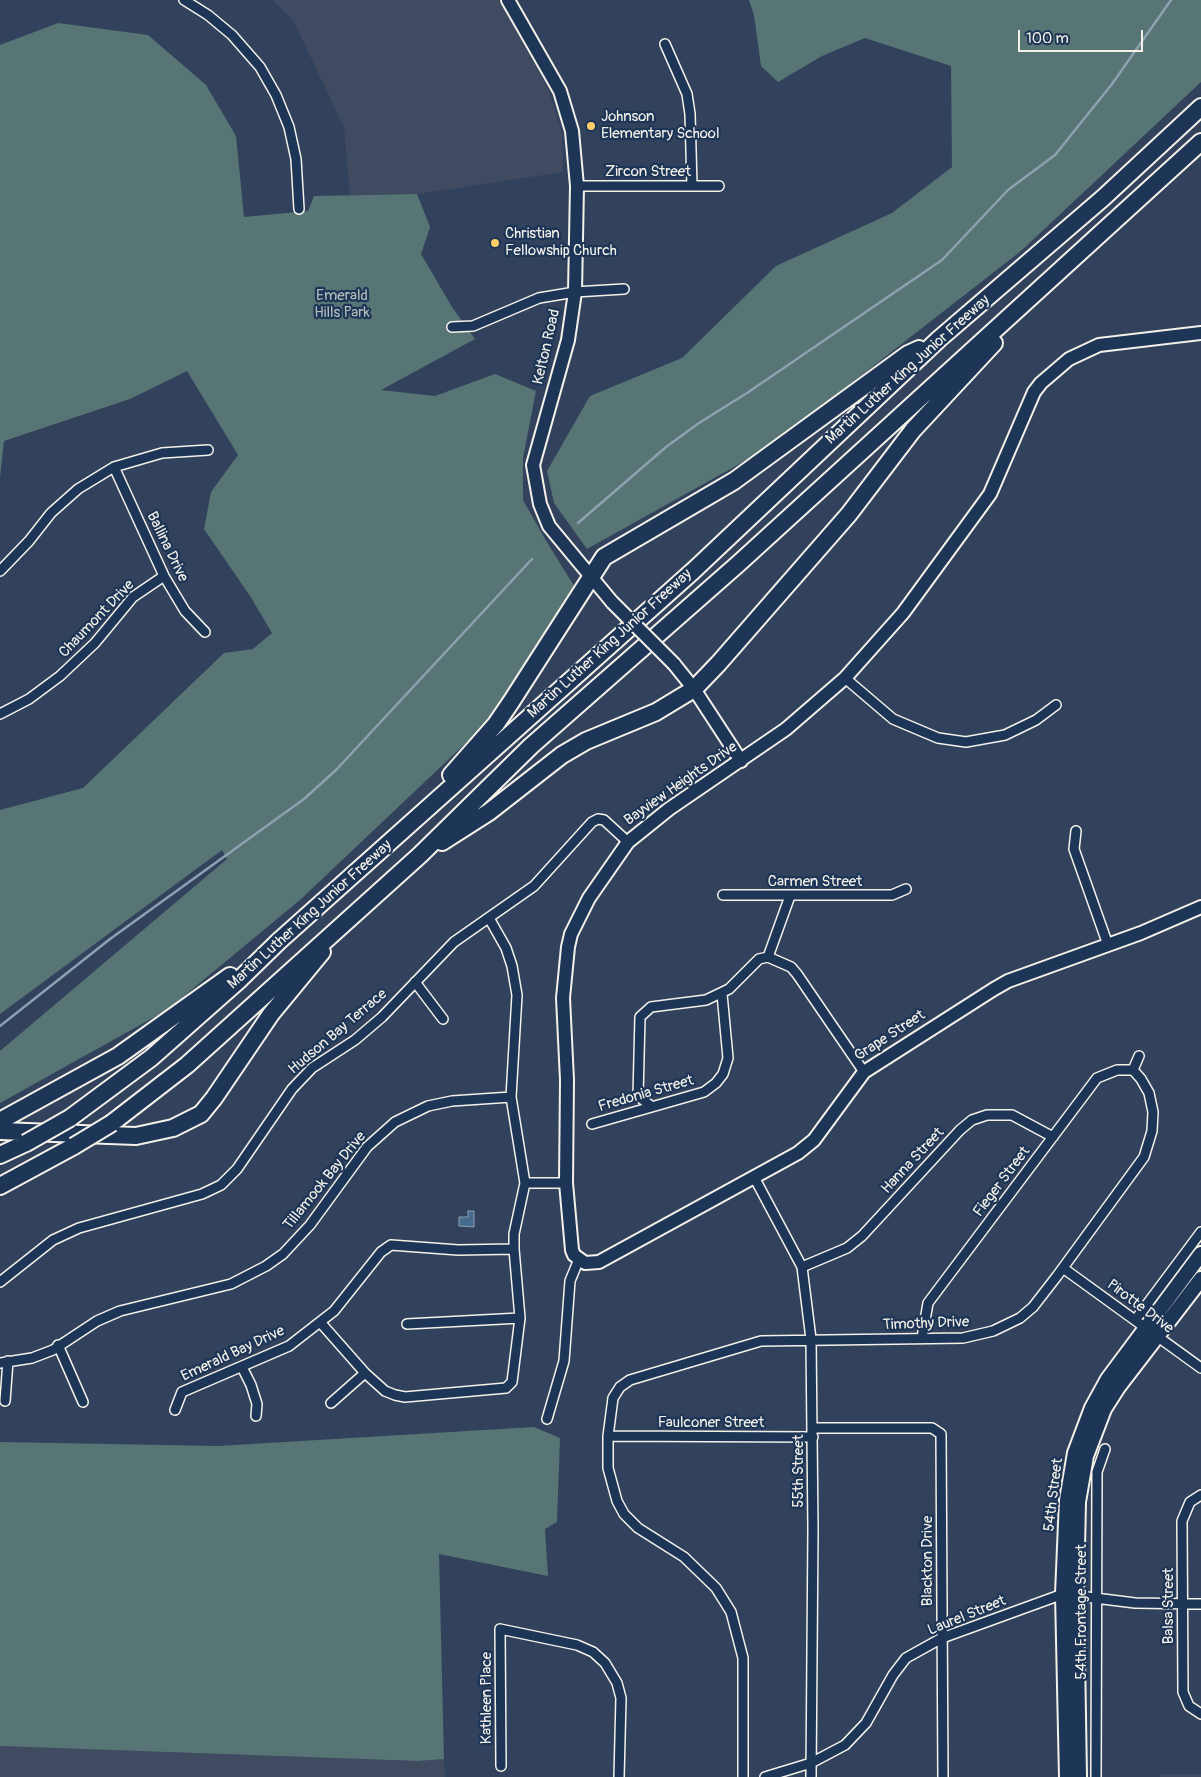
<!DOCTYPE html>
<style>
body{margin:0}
#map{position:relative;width:1201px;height:1777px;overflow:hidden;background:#32425d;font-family:Pangolin,sans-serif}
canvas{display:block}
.scale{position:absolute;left:1018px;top:30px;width:125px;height:22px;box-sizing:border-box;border:2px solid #f4f1e8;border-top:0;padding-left:6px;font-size:15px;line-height:18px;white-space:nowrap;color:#f4f1e8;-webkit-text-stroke:4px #1d3557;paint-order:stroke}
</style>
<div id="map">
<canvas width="1201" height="1777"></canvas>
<div class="scale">100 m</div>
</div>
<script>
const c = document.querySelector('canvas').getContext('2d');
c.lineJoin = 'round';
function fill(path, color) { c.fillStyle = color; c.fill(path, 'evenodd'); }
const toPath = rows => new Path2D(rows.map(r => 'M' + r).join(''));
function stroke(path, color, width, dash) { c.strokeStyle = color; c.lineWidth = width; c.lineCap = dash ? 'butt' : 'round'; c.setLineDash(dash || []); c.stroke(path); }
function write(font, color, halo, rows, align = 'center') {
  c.font = font + ' Pangolin,sans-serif'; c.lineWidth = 4.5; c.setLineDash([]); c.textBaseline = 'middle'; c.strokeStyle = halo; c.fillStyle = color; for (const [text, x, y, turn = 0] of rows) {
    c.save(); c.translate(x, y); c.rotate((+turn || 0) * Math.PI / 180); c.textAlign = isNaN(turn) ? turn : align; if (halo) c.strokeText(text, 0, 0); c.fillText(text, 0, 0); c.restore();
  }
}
const built = toPath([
 [273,0,499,0,549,91,562,134,563,172,417,194,350,195,344,127,293,20],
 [0,1746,418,1761,444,1759,445,1777,0,1777],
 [1160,1774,1201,1774,1201,1777,1160,1777]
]);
const green = toPath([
 [749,0,1201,0,1201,82,1021,251,768,448,587,549,554,503,547,471,590,396,682,358,776,266,892,213,952,167,951,66,865,38,822,56,778,82,761,66,754,15],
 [58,23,148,35,206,85,236,136,244,217,308,211,314,196,417,194,430,227,421,254,452,307,475,339,381,390,435,396,495,374,536,391,523,458,523,500,545,539,576,589,487,723,300,900,167,1010,0,1103,0,1051,227,859,222,850,0,1014,0,810,83,788,224,653,253,649,272,633,250,596,204,529,211,492,238,455,187,371,130,399,4,441,0,477,0,45],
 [534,1427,560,1438,557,1522,545,1529,548,1576,439,1554,444,1759,418,1761,0,1746,0,1442,218,1446]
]);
const water = toPath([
 [468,1211,474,1211,474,1227,459,1226,459,1217,468,1217,468,1211]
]);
const stream = toPath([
 [578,523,666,447,699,423,747,393,942,260,1008,190,1055,155,1112,84,1171,0],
 [0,1026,110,939,304,799,336,770,532,559]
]);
const street = toPath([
 [184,0,208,15,232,35,260,67,276,95,289,127,296,159,299,209],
 [665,44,687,94,690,114,692,186],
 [577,186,719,186],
 [452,327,473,326,539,298,575,292,624,289],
 [114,467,164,576,185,611,205,632],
 [0,571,29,541,51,513,78,489,114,467,162,453,208,450],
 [845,678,893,719,938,738,966,742,1005,735,1036,720,1056,705],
 [0,714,29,699,60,676,95,643,133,597,164,576],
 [1076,831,1074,849,1108,945],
 [723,895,892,895,906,889],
 [768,957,791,967,797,974,864,1072],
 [415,982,443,1019],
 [1133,1070,1139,1056],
 [651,1106,638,1096,640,1017,651,1007,706,1000,729,989,759,959,768,957,790,896],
 [592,1124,704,1092,716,1083,723,1074,728,1058,722,994],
 [754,1177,802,1267,811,1339,813,1529,811,1777],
 [525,1183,566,1183],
 [802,1267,847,1248,862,1236,960,1130,972,1120,987,1115,1012,1115,1053,1137],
 [1063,1268,1201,1368],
 [0,1282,53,1240,79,1228,202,1194,221,1185,237,1169,292,1089,312,1068,355,1040,382,1017,454,942,534,886,592,822,598,819,604,820,628,842],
 [1136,1319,1201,1232],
 [320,1322,365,1373,385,1391,395,1395,405,1397,506,1388,512,1382,520,1318,514,1249,514,1234,525,1183,511,1097,517,995,512,966,506,948,489,918],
 [407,1324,520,1318],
 [922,1338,928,1303,1097,1078,1117,1070,1133,1070],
 [58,1345,83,1402],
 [0,1363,32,1358,53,1350,97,1321,120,1311,231,1284,266,1266,283,1254,310,1225,367,1147,395,1122,428,1106,452,1101,511,1097],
 [242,1367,251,1385,257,1404,256,1416],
 [5,1401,8,1361],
 [331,1403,365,1373],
 [175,1410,182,1392,289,1346,334,1311,381,1252,391,1245,458,1250,514,1249],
 [547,1419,564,1361,570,1281,579,1259],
 [813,1428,932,1428,941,1434,943,1777],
 [608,1436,813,1437],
 [1201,1495,1190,1502,1182,1521,1183,1692,1189,1706,1201,1714],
 [501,1766,500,1629,577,1645,593,1652,605,1663,617,1683,621,1698,619,1777],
 [743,1777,743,1658,731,1612,716,1588,684,1557,638,1528,624,1514,617,1501,608,1468,608,1436,613,1398,620,1387,630,1380,761,1341,963,1338,993,1331,1020,1318,1033,1307,1057,1276,1144,1157,1152,1131,1153,1112,1149,1093,1141,1079,1133,1070],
 [765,1777,811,1763,845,1745,866,1723,893,1675,906,1658,942,1638,1063,1594,1135,1603,1201,1604],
 [1096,1777,1097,1472,1105,1449]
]);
const secondary = toPath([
 [508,0,560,91,572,131,577,186,575,292,568,340,533,465,540,504,549,526,612,602],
 [1201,333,1099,345,1069,359,1041,383,1034,392,990,494,903,613,845,678,786,729,669,809,628,842,589,898,571,934,568,947,563,998,567,1080,566,1183,572,1250,574,1255,585,1263,599,1262,798,1153,814,1140,864,1072,994,989,1008,981,1141,933,1201,907],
 [674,664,694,689,741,761]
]);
const primary = toPath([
 [1067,1777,1063,1594,1067,1500,1075,1453,1092,1408,1108,1379,1201,1254],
 [1079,1777,1076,1595,1078,1502,1086,1456,1104,1409,1118,1387,1201,1279]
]);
const highway = toPath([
 [451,775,496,724,511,702,604,557,734,481,908,354,919,349],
 [442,842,489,812,562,755,586,741,656,712,694,689,718,664,849,514,913,430,994,343],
 [70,1118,151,1058,238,981,279,941,693,571,939,339,1103,198,1201,107],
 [0,1121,118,1056,230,976],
 [112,1123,187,1065,420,855,531,746,738,564,1201,142],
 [0,1131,136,1136,173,1128,201,1114,214,1098,271,1014,322,952],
 [0,1155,26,1143],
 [0,1186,74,1146]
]);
const secondaryBridge = toPath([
 [612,602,674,664]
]);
const highwayBridge = toPath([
 [26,1143,70,1118],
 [74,1146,112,1123]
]);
const markers = [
 [591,126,5,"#ffd166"],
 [495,243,5,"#ffd166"]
];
const poiNames = [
 ["Johnson",601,117],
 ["Elementary School",601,134],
 ["Christian",505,234],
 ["Fellowship Church",505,251]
];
const streetNames = [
 ["Zircon Street",648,172],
 ["Kelton Road",547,347,-77],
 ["Martin Luther King Junior Freeway",908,370,-42],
 ["Ballina Drive",167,547,64],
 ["Chaumont Drive",97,619,-46],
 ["Martin Luther King Junior Freeway",610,644,-42],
 ["Bayview Heights Drive",681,784,-35],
 ["Carmen Street",815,882],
 ["Martin Luther King Junior Freeway",310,915,-42],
 ["Hudson Bay Terrace",338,1032,-40],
 ["Grape Street",890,1036,-33],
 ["Fredonia Street",646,1094,-16],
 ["Hanna Street",913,1161,-47],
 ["Tillamook Bay Drive",325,1181,-51],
 ["Fieger Street",1002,1182,-53],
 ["Pirotte Drive",1140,1307,37],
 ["Timothy Drive",926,1324,-2],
 ["Emerald Bay Drive",233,1354,-25],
 ["Faulconer Street",711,1423],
 ["55th Street",799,1471,-90],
 ["54th Street",1054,1495,-83],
 ["Blackton Drive",928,1561,-90],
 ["Balsa Street",1169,1606,-90],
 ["54th Frontage Street",1082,1612,-90],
 ["Laurel Street",967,1616,-22],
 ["Kathleen Place",487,1698,-90]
];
const parkNames = [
 ["Emerald",342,296],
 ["Hills Park",342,313]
];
fill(built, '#404b62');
fill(green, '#577574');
fill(water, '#466b8d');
stroke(water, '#8ca1b1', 1);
stroke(stream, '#8ca1b1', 2.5);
stroke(street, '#f4f1e8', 12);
stroke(secondary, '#f4f1e8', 16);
stroke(primary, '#f4f1e8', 18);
stroke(highway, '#f4f1e8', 20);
stroke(street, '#1d3557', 9);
stroke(secondary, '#1d3557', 12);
stroke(primary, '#1d3557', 14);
stroke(highway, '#1d3557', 16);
stroke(secondaryBridge, '#f4f1e8', 16, []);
stroke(highwayBridge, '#f4f1e8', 20, []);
stroke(secondaryBridge, '#1d3557', 12);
stroke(highwayBridge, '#1d3557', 16);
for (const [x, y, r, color] of markers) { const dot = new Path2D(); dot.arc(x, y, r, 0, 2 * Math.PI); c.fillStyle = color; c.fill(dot); stroke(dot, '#1d3557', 2); }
write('15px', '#f4f1e8', '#1d3557', poiNames, 'left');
write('15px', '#f4f1e8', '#1d3557', streetNames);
write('15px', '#b5bfba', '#1d3557', parkNames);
</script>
